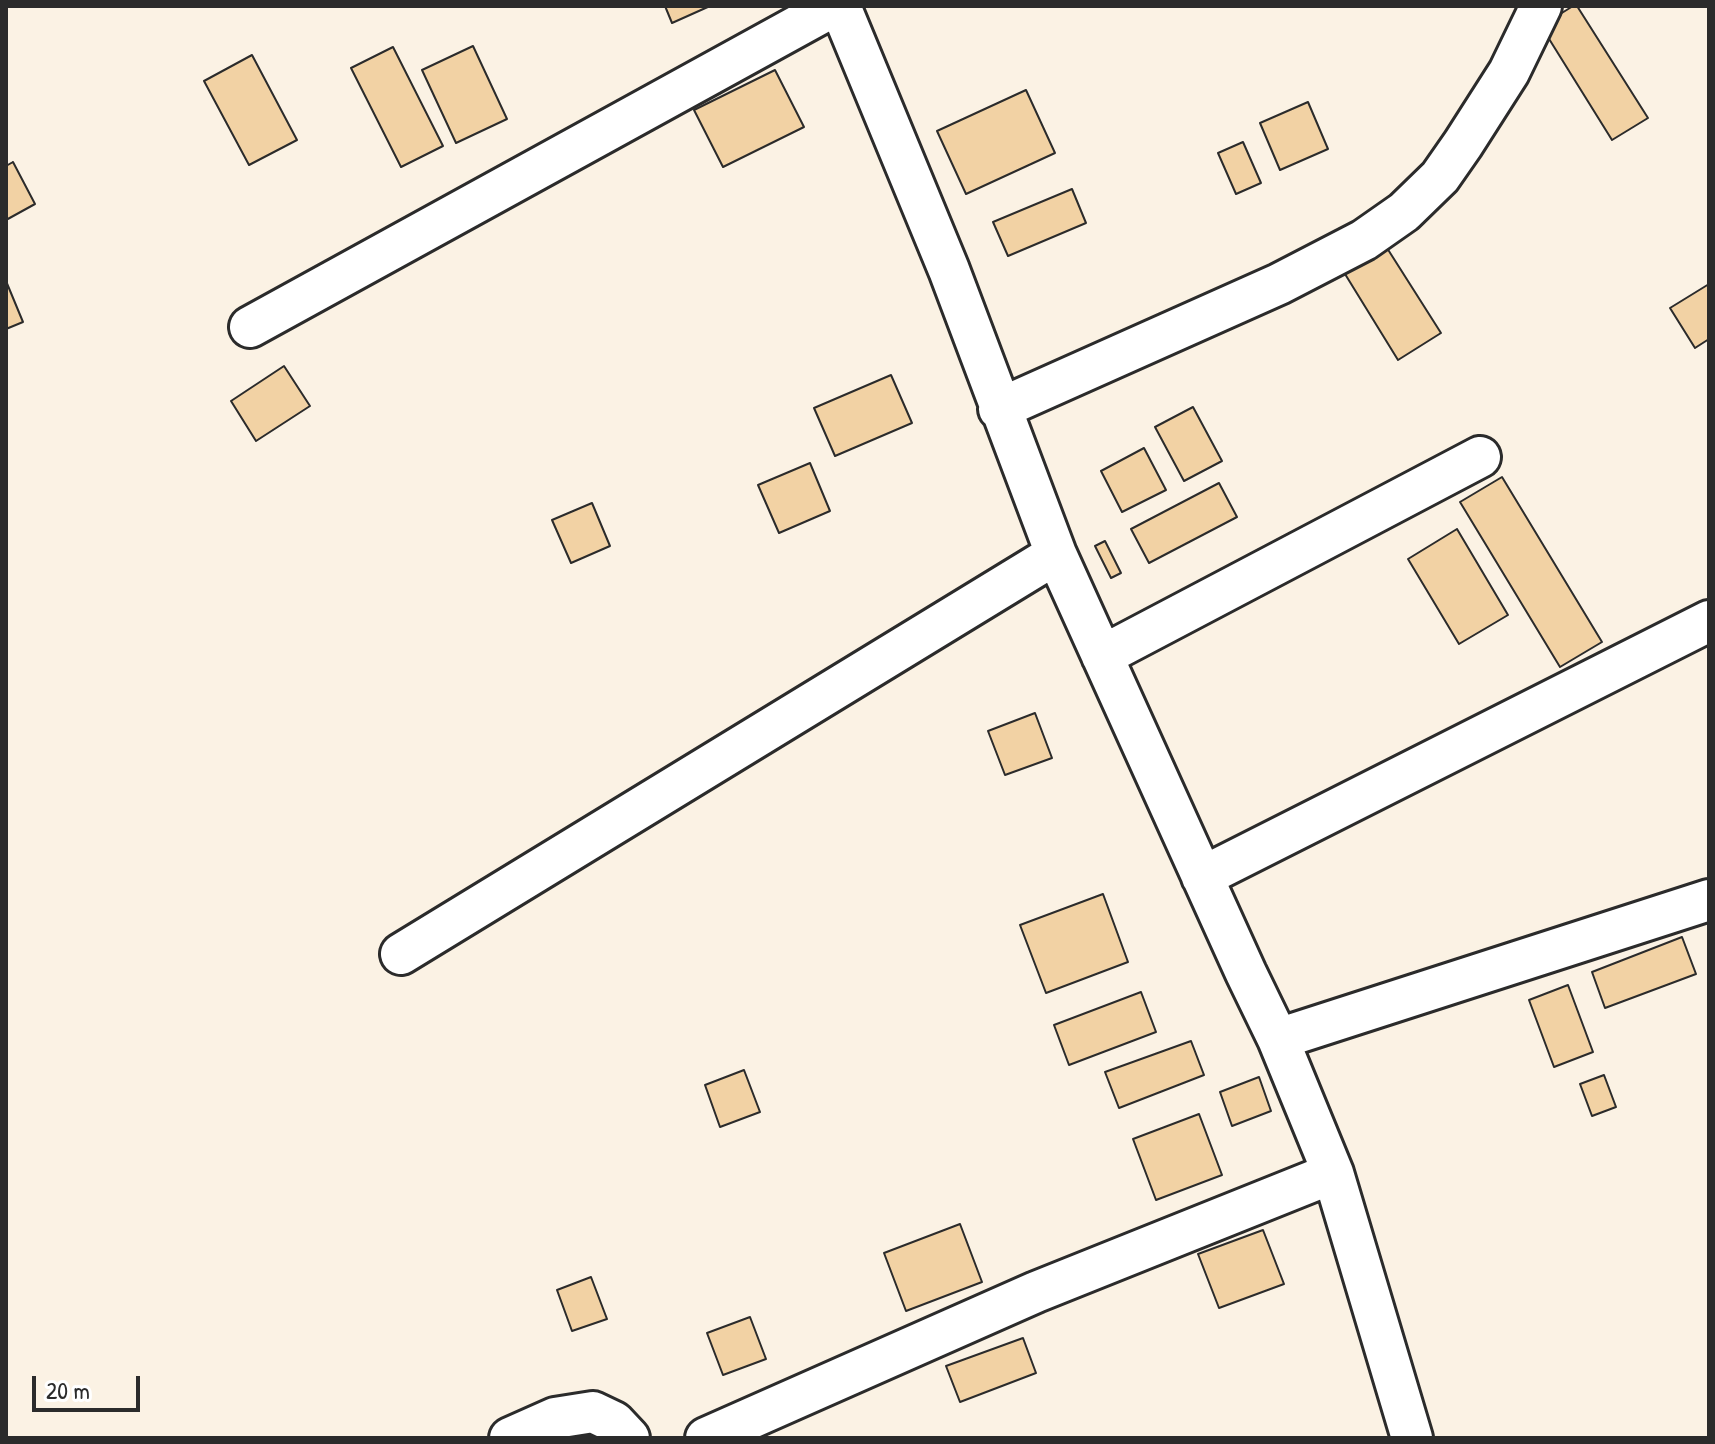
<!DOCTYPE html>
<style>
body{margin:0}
#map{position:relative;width:1715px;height:1444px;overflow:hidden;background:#fbf2e4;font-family:"Patrick Hand",sans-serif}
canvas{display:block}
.frame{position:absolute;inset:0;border:8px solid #2b2b2b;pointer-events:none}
.scale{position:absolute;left:32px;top:1376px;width:108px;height:36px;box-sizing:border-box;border:4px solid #2b2b2b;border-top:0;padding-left:10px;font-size:24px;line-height:28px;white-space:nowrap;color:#2b2b2b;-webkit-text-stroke:6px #fff;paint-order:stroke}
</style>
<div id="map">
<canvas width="1715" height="1444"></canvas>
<div class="frame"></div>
<div class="scale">20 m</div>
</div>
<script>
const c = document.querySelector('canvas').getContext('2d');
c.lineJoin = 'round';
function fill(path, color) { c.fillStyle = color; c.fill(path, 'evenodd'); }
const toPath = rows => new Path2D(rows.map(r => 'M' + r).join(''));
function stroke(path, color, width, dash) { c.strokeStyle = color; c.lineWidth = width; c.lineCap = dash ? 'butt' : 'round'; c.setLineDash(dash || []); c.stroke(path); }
const building = toPath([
 [665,6,710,6,672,23,665,6],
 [1573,6,1577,6,1648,118,1612,140,1541,26,1573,6],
 [473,46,507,119,456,143,422,70,473,46],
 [393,47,443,146,401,167,351,68,393,47],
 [252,55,297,140,249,165,204,81,252,55],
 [775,70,804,127,723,167,694,110,775,70],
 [1026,90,1055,153,966,194,937,131,1026,90],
 [1308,102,1328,149,1280,170,1260,123,1308,102],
 [1243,142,1261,183,1236,194,1218,153,1243,142],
 [13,162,35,204,6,220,6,166,13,162],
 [1072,189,1086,223,1008,256,993,222,1072,189],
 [1387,248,1441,333,1398,360,1345,274,1387,248],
 [6,281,23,322,6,329,6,281],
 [1709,284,1709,339,1695,348,1670,308,1709,284],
 [284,366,310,406,256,441,231,401,284,366],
 [891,375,912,423,835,456,814,408,891,375],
 [1193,407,1222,461,1184,481,1155,427,1193,407],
 [1144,448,1166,490,1122,512,1101,471,1144,448],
 [810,463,830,511,779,533,758,485,810,463],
 [1502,477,1602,642,1560,667,1460,502,1502,477],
 [1219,483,1237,517,1149,563,1131,529,1219,483],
 [592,503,610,546,571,563,552,520,592,503],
 [1457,529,1508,615,1459,644,1408,559,1457,529],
 [1105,541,1121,573,1111,578,1095,546,1105,541],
 [1035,713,1052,758,1005,775,988,731,1035,713],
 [1103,894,1128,962,1046,993,1020,925,1103,894],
 [1682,937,1696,974,1605,1008,1592,972,1682,937],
 [1568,985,1593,1052,1554,1067,1529,1000,1568,985],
 [1141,992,1156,1032,1069,1065,1054,1025,1141,992],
 [1191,1041,1204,1075,1119,1108,1105,1072,1191,1041],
 [744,1070,760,1112,720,1127,705,1085,744,1070],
 [1604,1075,1616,1107,1592,1116,1580,1084,1604,1075],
 [1259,1077,1271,1111,1232,1126,1220,1092,1259,1077],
 [1199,1114,1222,1175,1156,1200,1133,1139,1199,1114],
 [960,1224,982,1282,906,1311,884,1253,960,1224],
 [1263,1230,1284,1284,1219,1308,1198,1254,1263,1230],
 [591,1277,607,1319,572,1331,557,1290,591,1277],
 [750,1317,766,1359,723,1375,707,1333,750,1317],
 [1023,1338,1036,1373,960,1402,946,1366,1023,1338]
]);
const minor = toPath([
 [840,6,949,270,1056,554,1246,973,1278,1039,1333,1173,1412,1438],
 [250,327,834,6],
 [999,409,1279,284,1364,240,1404,212,1440,177,1463,144,1509,72,1541,6],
 [1102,656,1480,457],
 [1202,877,1709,621],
 [401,954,1056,554],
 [1278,1039,1709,900],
 [510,1438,555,1418,593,1412,614,1422,629,1438],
 [706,1438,1036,1292,1333,1173]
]);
fill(building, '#f2d2a4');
stroke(building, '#2b2b2b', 2);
stroke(minor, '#2b2b2b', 46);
stroke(minor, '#fff', 40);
</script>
